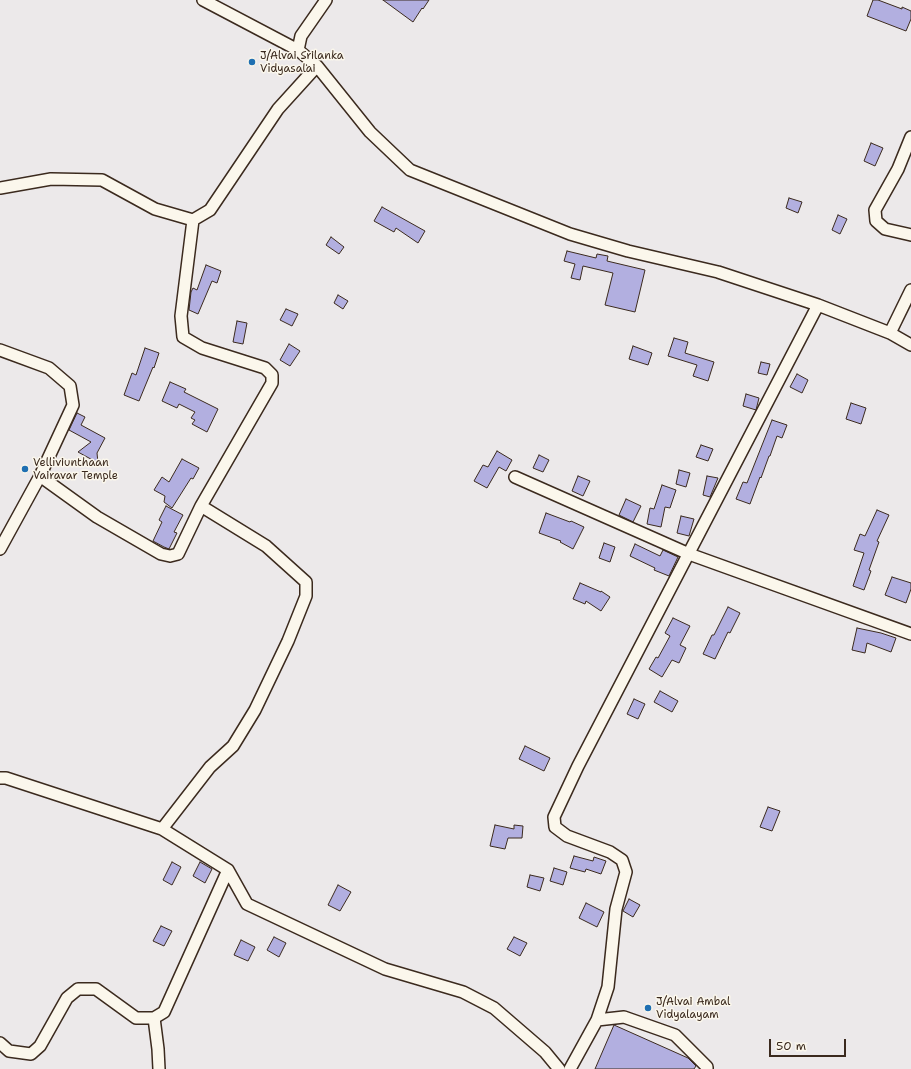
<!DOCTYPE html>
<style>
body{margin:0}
#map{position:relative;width:911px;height:1069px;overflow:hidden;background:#ece9ea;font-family:"Shantell Sans",sans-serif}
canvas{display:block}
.scale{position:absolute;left:769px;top:1039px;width:77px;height:18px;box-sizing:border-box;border:2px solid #3b2a1e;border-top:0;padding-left:5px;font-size:12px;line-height:14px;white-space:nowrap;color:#3b2a1e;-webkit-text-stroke:3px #fbf7ec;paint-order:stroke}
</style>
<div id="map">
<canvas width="911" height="1069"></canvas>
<div class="scale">50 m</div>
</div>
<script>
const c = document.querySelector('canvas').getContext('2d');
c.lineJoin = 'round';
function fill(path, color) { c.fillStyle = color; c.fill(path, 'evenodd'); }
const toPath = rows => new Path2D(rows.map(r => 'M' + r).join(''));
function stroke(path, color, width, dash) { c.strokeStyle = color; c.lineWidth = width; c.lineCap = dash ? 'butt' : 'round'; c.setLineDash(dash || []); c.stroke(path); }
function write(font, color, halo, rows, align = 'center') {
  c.font = font + ' "Shantell Sans",sans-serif'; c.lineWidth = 3; c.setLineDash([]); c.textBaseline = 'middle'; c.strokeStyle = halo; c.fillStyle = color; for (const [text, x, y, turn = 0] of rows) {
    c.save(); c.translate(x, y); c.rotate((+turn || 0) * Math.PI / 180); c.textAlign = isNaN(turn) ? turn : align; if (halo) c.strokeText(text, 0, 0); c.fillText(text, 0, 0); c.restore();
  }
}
const building = toPath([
 [383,0,429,0,423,9,422,8,413,22,383,0],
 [873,0,878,0,902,9,902,7,911,11,911,19,906,31,867,16,873,0],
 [871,143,883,148,875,166,864,161,871,143],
 [789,198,802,202,798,213,786,208,789,198],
 [382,207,425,231,418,243,396,228,394,232,374,221,382,207],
 [838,215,847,219,840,234,832,230,838,215],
 [331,237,344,247,339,254,326,245,331,237],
 [567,251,596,258,597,254,608,256,607,261,645,270,635,312,605,305,613,273,583,266,580,280,571,278,575,264,564,261,567,251],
 [206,265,221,271,217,283,212,281,198,314,189,310,191,292,193,288,197,290,206,265],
 [338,295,348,301,343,309,334,303,338,295],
 [286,309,298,314,292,326,280,320,286,309],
 [237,321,247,323,243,344,233,342,237,321],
 [674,338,688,342,685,353,714,362,708,381,693,376,697,365,668,356,674,338],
 [289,344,300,351,290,366,280,360,289,344],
 [633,346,652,353,648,365,629,359,633,346],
 [145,348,159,353,154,368,153,367,139,401,124,395,132,373,136,375,145,348],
 [761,362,770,364,767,375,758,373,761,362],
 [797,374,808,380,802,393,790,387,797,374],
 [170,382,186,389,184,392,218,409,207,432,192,424,195,420,191,418,195,412,179,404,177,408,162,401,170,382],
 [746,394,759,398,756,410,743,406,746,394],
 [851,403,866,408,861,424,846,419,851,403],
 [77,413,85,417,81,425,105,438,97,453,98,463,78,452,91,442,69,430,77,413],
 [772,420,787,425,782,438,777,436,770,456,769,456,761,478,760,477,750,504,736,499,743,482,747,483,772,420],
 [701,445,713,449,708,461,696,457,701,445],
 [497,451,512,460,506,471,499,467,487,488,474,481,483,465,488,467,497,451],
 [539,455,549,460,543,472,533,468,539,455],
 [182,459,199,468,193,479,191,478,172,508,164,502,165,496,154,490,162,477,169,482,182,459],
 [679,470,690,473,686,487,676,484,679,470],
 [578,476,590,481,583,496,572,491,578,476],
 [707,476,718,478,710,497,703,495,707,476],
 [662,485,676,490,670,508,665,507,661,527,647,524,650,508,654,509,662,485],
 [626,499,641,506,633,522,619,515,626,499],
 [166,506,183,515,174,532,177,533,169,549,164,547,153,541,162,522,159,520,166,506],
 [877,510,889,515,877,541,879,542,869,570,871,571,864,590,853,586,864,553,854,550,860,534,865,536,877,510],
 [546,513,570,522,571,521,584,527,573,549,560,542,561,541,539,533,546,513],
 [681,516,694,519,689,536,677,533,681,516],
 [604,543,615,547,610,562,599,558,604,543],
 [635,544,660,556,663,550,678,557,669,576,654,570,655,568,630,556,635,544],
 [892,577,911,583,911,589,906,603,885,595,892,577],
 [580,583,601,592,601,591,610,597,601,611,586,601,585,604,573,599,580,583],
 [728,607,740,613,730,633,728,632,715,659,703,654,712,635,714,635,728,607],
 [673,618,690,626,680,645,686,648,679,663,672,660,662,677,649,669,656,657,658,658,670,636,665,633,673,618],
 [857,628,881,633,896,638,891,652,867,643,865,653,852,650,857,628],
 [660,691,678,701,672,712,654,702,660,691],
 [634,699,645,704,638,719,627,714,634,699],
 [525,746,550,758,544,771,519,759,525,746],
 [768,807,780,811,772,831,760,827,768,807],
 [495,825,514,829,514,825,523,826,522,838,508,838,505,849,490,846,495,825],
 [574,856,593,861,594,857,606,861,601,874,586,869,585,872,570,868,574,856],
 [172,862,181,867,172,885,163,880,172,862],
 [200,862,212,869,205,883,193,876,200,862],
 [554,868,567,872,563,885,550,881,554,868],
 [530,875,544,878,540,891,527,887,530,875],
 [338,885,351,892,340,911,328,905,338,885],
 [629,899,640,905,633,917,623,911,629,899],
 [586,903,604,912,597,927,579,918,586,903],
 [161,926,172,931,164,946,153,941,161,926],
 [274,937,286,943,279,957,267,950,274,937],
 [514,937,527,943,520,956,507,949,514,937],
 [241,940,255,947,248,961,234,955,241,940],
 [614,1025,688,1058,696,1066,694,1069,595,1069,614,1025]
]);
const minor = toPath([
 [203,0,298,50],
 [317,66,298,50,301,36,326,0],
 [911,137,898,169,875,210,876,221,885,229,911,235],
 [0,188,51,179,102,180,155,209,193,220,210,210,278,109,317,66,370,132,410,170,570,234,628,251,718,272,818,305,890,333,911,345],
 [193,220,181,316,183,337,202,348,265,368,272,375,272,383,201,506],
 [890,333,911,290],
 [0,350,49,368,70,386,73,405,40,476,97,517,161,554,170,556,178,554,201,506,266,546,306,582,306,596,288,641,255,710,233,746,210,767,162,829,228,870,247,904,385,969,463,992,494,1008,545,1052,559,1069],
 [515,477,689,554,911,634],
 [0,549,40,476],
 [0,778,6,778,162,829],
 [154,1018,158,1049,159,1069],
 [597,1020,624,1017,675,1035,707,1067,707,1069],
 [0,1043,9,1051,31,1054,40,1046,67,998,78,989,96,989,136,1018,154,1018,164,1012,228,870],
 [570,1069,597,1020,608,987,616,909,626,872,622,860,610,852,567,836,555,827,554,817,578,766,818,305]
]);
const markers = [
 [252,62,4,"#1f6fb2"],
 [25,469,4,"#1f6fb2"],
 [648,1008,4,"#1f6fb2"]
];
const poiNames = [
 ["J/Alvai Srilanka",260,56],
 ["Vidyasalai",260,69],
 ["Velliviunthaan",33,463],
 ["Vairavar Temple",33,476],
 ["J/Alvai Ambal",656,1002],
 ["Vidyalayam",656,1015]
];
fill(building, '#b2afe0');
stroke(building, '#3b2a1e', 1);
stroke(minor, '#3b2a1e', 14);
stroke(minor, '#fbf7ec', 11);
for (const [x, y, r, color] of markers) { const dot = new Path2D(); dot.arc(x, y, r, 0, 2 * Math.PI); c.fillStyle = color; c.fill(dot); stroke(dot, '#fbf7ec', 1.5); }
write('11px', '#3b2a1e', '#fbf7ec', poiNames, 'left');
</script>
